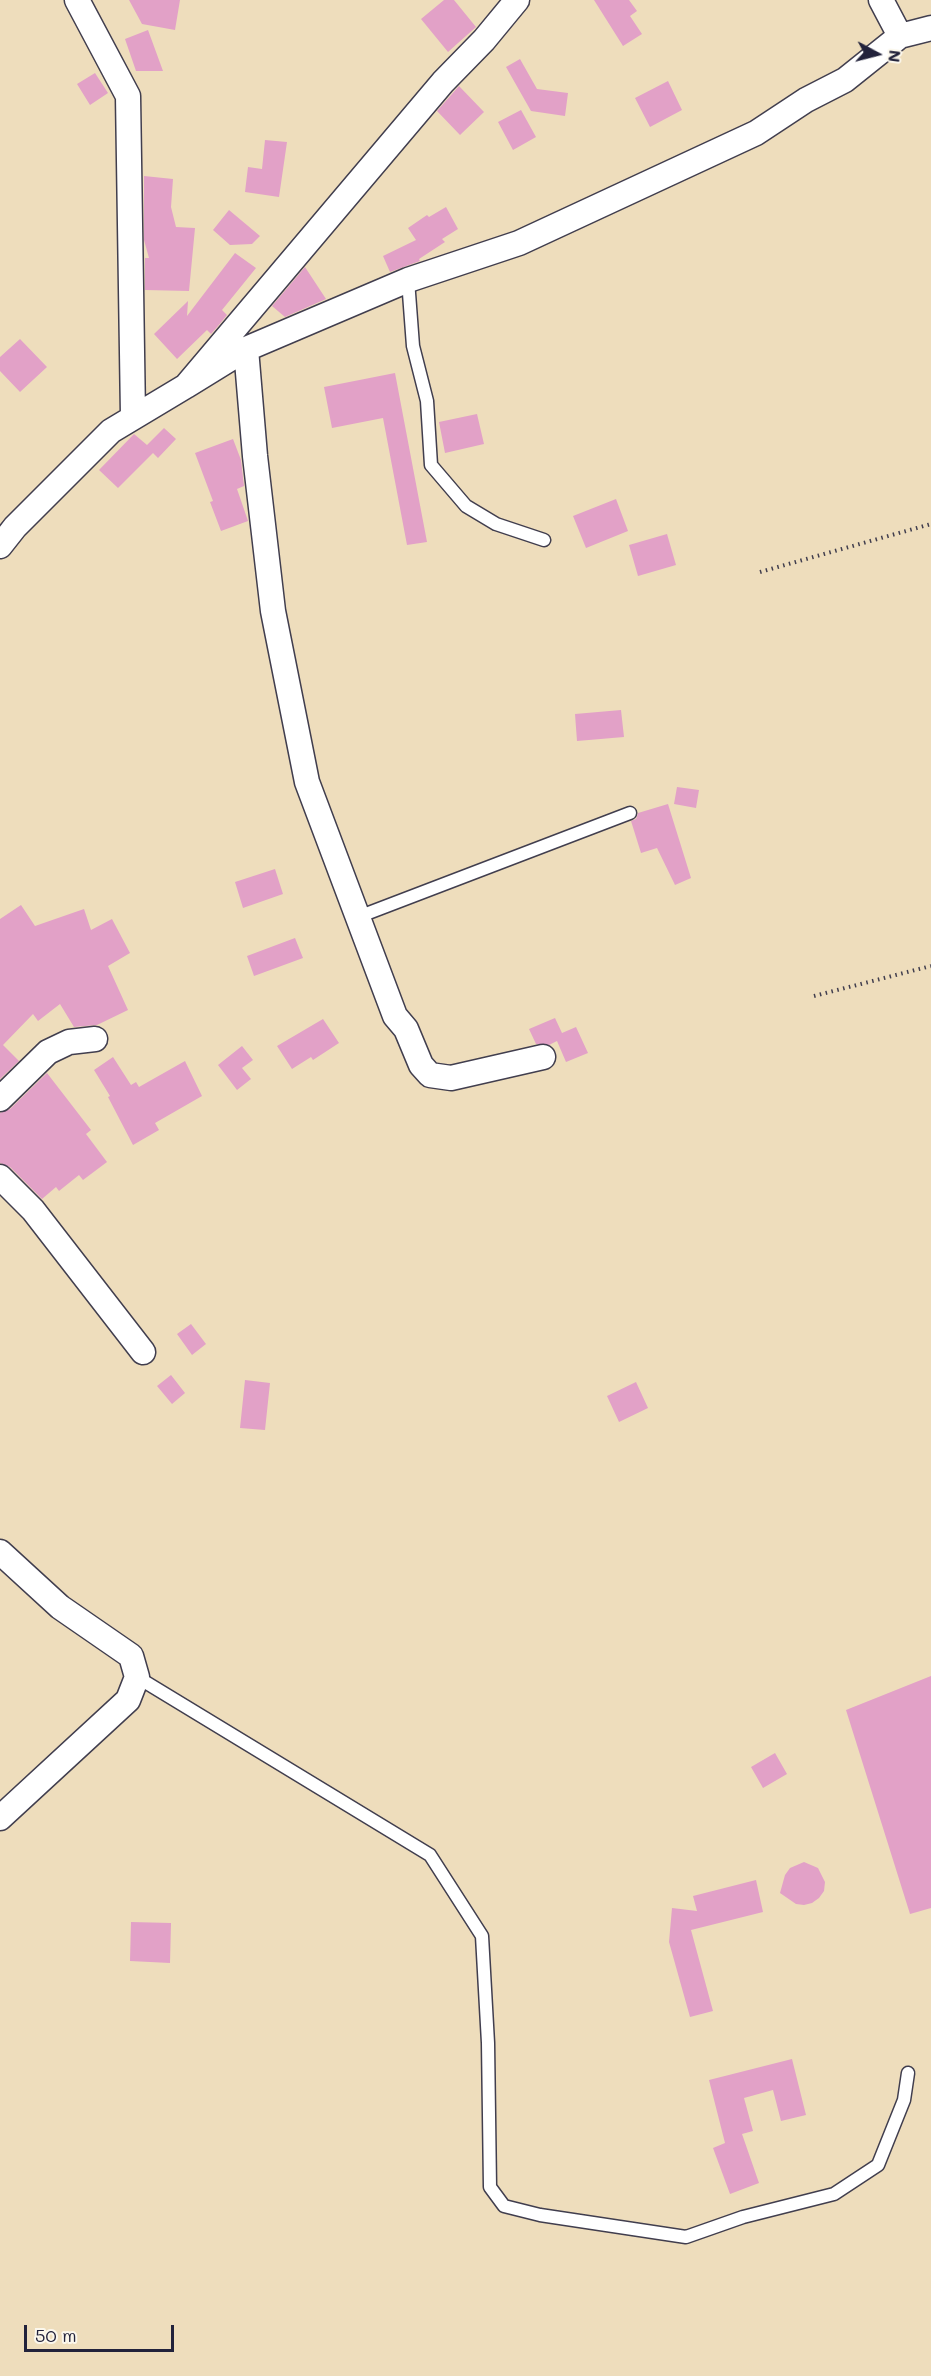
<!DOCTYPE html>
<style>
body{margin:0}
#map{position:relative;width:931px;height:2376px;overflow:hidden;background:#eeddbc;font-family:Mali,sans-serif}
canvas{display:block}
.north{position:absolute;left:847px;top:24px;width:60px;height:60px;-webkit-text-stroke:4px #fbf7ec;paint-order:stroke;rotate:97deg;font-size:16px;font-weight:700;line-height:24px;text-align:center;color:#22223b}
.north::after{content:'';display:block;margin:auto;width:21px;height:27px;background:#22223b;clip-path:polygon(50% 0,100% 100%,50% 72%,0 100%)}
.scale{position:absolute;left:24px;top:2325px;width:150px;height:27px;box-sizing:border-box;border:3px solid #22223b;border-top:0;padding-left:8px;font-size:18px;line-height:21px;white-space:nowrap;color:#22223b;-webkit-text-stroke:4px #fbf7ec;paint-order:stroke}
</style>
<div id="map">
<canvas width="931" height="2376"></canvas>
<div class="north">N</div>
<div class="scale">50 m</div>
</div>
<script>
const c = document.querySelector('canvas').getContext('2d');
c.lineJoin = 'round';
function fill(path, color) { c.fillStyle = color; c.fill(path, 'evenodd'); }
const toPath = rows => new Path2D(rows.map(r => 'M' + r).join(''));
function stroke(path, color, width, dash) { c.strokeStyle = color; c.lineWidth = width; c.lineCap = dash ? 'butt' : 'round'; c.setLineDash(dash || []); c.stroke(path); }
const building = toPath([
 [129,0,180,0,175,30,142,24],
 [444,0,454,0,476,27,448,52,421,19],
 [594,0,629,0,637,11,630,16,642,34,623,46],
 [148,30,163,71,136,71,125,39],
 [520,59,537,89,568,93,565,116,531,111,506,67],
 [95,73,108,93,90,105,77,84],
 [668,81,682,110,650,127,635,98],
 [459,86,484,112,460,135,437,111],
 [521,110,536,137,513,150,498,122],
 [265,140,287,142,279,197,245,192,248,167,262,169],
 [144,176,173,179,171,207,176,227,195,228,189,291,145,290,145,258,149,258,144,240],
 [446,207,458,229,442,239,445,242,419,259,420,261,390,272,383,256,416,240,408,228,427,215,429,217],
 [229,210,260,236,252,244,230,245,213,230],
 [235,253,256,268,222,310,227,315,218,326,211,334,207,330,177,359,154,334,188,301,187,316],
 [305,267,326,299,285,317,272,306],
 [20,339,47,367,20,392,0,371,0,357],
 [395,373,427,542,407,545,383,418,332,428,324,387],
 [477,414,484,444,445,453,439,422],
 [164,428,176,439,158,458,153,453,118,488,99,470,134,434,147,445],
 [233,439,241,460,244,486,237,489,248,521,221,531,210,502,213,501,195,453],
 [616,499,628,531,586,548,573,516],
 [667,534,676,565,638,576,629,545],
 [621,710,624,737,577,741,575,714],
 [677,787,699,790,696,808,674,804],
 [668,804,691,878,675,885,657,848,641,853,631,821,636,819,638,813],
 [275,869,283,894,243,908,235,882],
 [21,905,35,926,84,909,91,930,112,919,130,953,108,966,128,1010,97,1025,74,1027,60,1004,38,1021,33,1014,3,1045,19,1061,0,1079,0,919],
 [295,938,303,958,254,976,247,956],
 [555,1018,562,1033,576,1027,588,1053,566,1062,557,1041,549,1045,536,1044,529,1029],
 [323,1019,339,1043,313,1060,311,1057,292,1069,277,1046],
 [242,1046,253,1060,242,1068,251,1079,237,1090,218,1065],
 [113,1057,131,1085,136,1082,139,1087,185,1061,202,1096,155,1123,159,1130,133,1145,108,1097,110,1096,94,1070],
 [47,1073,91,1130,86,1134,107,1162,83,1180,79,1175,59,1191,56,1187,42,1199,10,1167,0,1163,0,1113,10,1109],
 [191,1324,206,1344,192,1355,177,1334],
 [171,1375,185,1393,172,1404,157,1386],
 [245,1380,270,1383,265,1430,240,1428],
 [636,1382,648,1408,619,1422,607,1396],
 [931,1676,931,1908,910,1914,846,1710],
 [775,1753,787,1774,763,1788,751,1767],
 [804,1862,818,1868,825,1882,824,1891,819,1898,812,1903,804,1905,796,1904,780,1893,785,1875,790,1868],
 [756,1880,763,1912,691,1930,713,2011,690,2017,669,1942,672,1908,697,1911,693,1896],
 [131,1922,171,1923,170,1963,130,1961],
 [792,2059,806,2115,781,2121,773,2090,744,2098,753,2131,742,2134,759,2183,730,2194,713,2148,725,2143,709,2080]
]);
const path = toPath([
 [760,572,931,524],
 [814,996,931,966]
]);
const lane = toPath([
 [408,280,413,346,427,401,431,465,466,506,496,524,544,540],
 [358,917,630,813],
 [137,1677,430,1855,482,1936,488,2043,490,2187,504,2206,540,2215,686,2237,743,2217,834,2194,878,2165,904,2100,908,2073]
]);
const street = toPath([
 [77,0,128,96,133,416],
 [881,0,900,36],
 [246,349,255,456,273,611,307,782,395,1016,406,1029,421,1065,430,1075,451,1078,543,1057],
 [186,386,246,349,408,280,519,243,756,133,806,100,845,80,900,36,931,28],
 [0,546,15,527,111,431,186,386,443,82,484,40,517,0],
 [0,1099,48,1052,69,1042,95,1039],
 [0,1177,33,1210,143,1352],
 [0,1552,60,1607,131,1656,137,1677,128,1700,0,1818]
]);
fill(building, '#e2a1c7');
stroke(lane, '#413e4e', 15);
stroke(street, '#413e4e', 27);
stroke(path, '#413e4e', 4, [1.5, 4.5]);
stroke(lane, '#fff', 12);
stroke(street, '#fff', 24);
</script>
